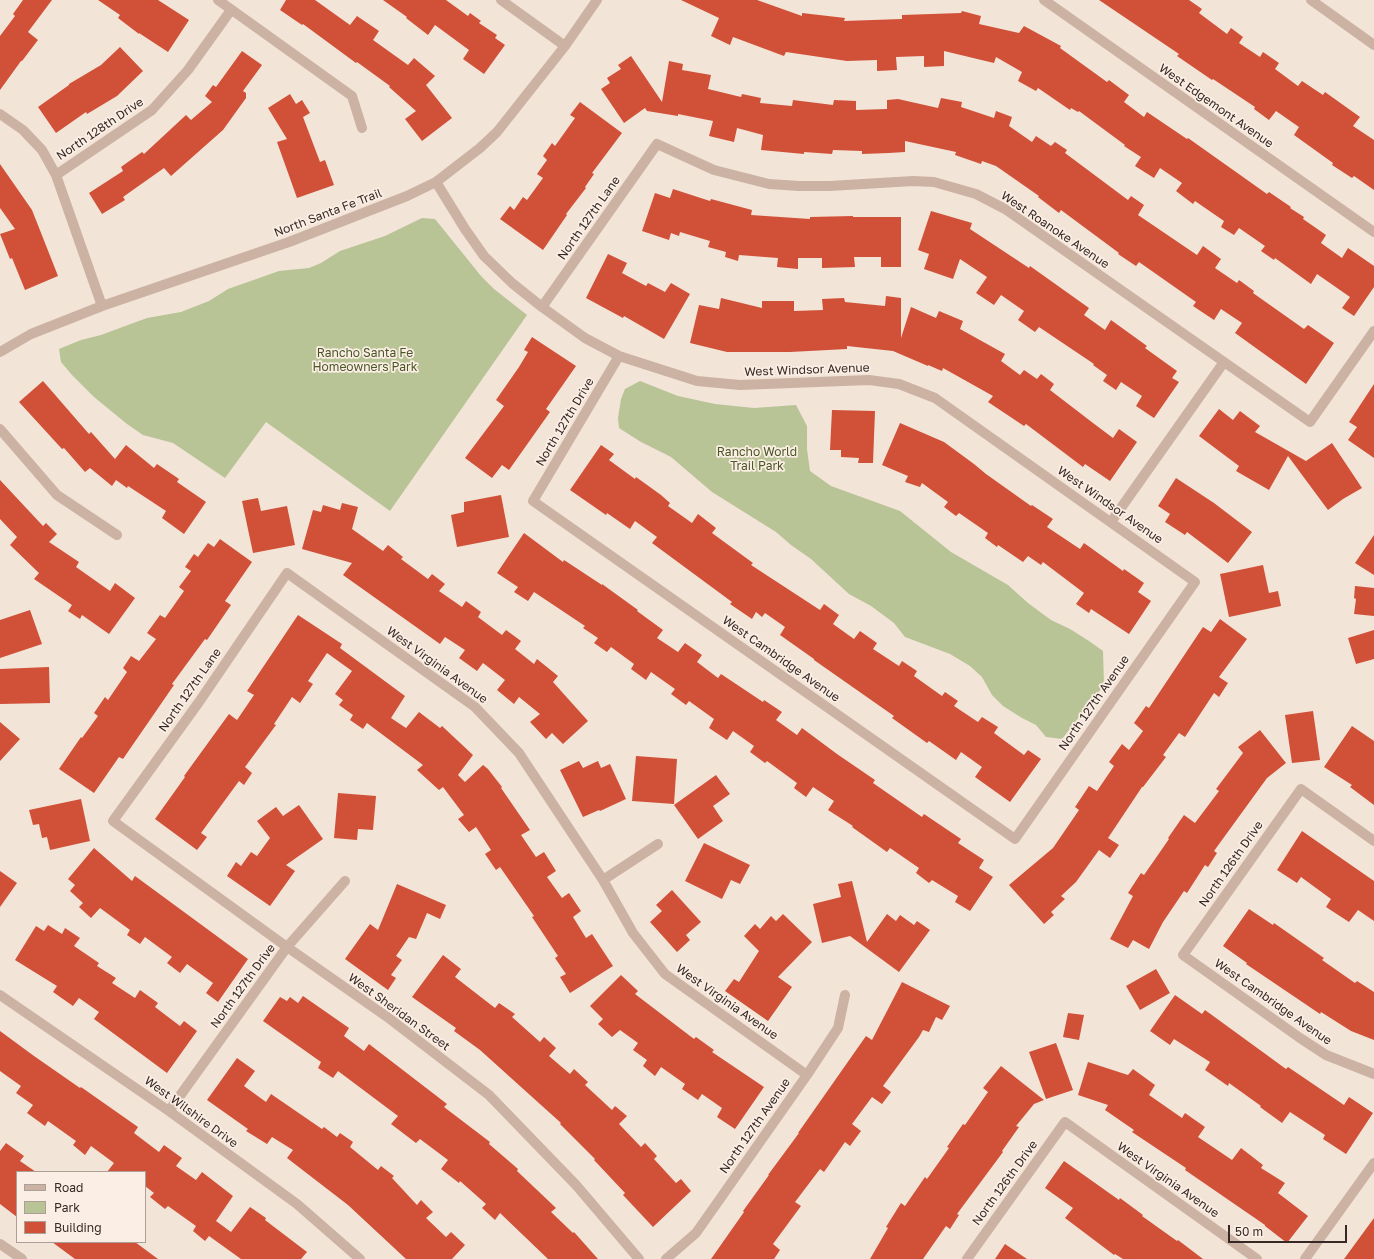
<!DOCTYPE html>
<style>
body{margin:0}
#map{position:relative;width:1374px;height:1259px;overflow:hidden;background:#f3e4d8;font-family:"Golos Text",sans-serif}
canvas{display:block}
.legend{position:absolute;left:16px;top:1171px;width:130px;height:72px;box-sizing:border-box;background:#fbeee4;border:1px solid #ac9f98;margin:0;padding:5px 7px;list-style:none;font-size:12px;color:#362925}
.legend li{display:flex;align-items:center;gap:8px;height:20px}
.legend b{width:20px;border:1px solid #ac9f98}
.scale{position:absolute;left:1228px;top:1225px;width:119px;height:18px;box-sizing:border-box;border:2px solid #362925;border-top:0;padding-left:5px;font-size:12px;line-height:14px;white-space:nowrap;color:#362925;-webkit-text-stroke:3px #fbeee4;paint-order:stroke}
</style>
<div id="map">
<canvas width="1374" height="1259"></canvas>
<ul class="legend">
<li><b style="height:5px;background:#ccb2a3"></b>Road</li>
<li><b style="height:11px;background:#b8c396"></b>Park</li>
<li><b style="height:11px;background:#d15038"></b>Building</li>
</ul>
<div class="scale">50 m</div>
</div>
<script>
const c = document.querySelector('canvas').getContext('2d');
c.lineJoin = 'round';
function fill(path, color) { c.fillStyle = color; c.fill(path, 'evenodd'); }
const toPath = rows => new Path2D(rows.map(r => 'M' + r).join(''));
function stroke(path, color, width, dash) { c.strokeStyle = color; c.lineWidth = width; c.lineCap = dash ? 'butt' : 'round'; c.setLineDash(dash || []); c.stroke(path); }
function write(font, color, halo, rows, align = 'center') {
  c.font = font + ' "Golos Text",sans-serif'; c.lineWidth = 3.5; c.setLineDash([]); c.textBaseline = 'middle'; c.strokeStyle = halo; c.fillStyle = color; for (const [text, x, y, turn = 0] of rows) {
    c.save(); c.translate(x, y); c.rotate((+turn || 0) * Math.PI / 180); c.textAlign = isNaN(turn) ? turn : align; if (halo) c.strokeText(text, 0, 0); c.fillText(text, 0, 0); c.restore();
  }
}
const green = toPath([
 [422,218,435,219,481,276,494,289,527,315,390,511,266,422,225,478,173,443,143,435,127,424,94,397,72,375,61,362,59,349,81,340,101,335,147,318,181,312,209,301,228,289,279,271,309,268,321,263,340,251,385,236],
 [640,381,678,396,715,404,754,408,796,405,807,426,807,449,810,471,831,486,900,511,951,552,1008,585,1028,603,1051,620,1070,629,1089,641,1103,651,1104,685,1062,739,1046,737,1036,725,1022,718,1003,706,992,695,982,677,970,666,950,654,905,637,894,623,871,606,849,594,811,559,791,545,776,532,712,492,671,457,641,442,619,428,618,418,621,399,625,389]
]);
const building = toPath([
 [23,0,52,0,28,32,38,40,22,61,21,61,0,90,0,36,15,16,13,14],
 [98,0,158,0,189,20,168,52,139,33,139,34,118,18,120,15],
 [286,0,315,0,350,25,357,16,379,31,373,40,408,65,414,58,435,76,426,85,452,118,422,141,405,119,416,111,389,87,390,86,357,62,356,63,303,24,302,25,280,10],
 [383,0,446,0,468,16,470,13,481,21,479,23,497,35,495,38,505,45,484,74,463,59,469,50,435,25,428,35,406,18,407,17],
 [681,0,757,0,802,16,802,13,845,18,844,21,902,19,902,15,961,13,962,11,981,16,979,24,1019,33,1024,26,1061,46,1060,48,1107,82,1109,80,1129,95,1124,102,1144,117,1147,112,1187,139,1188,138,1267,194,1269,192,1291,207,1290,208,1304,217,1303,219,1326,235,1321,243,1342,258,1348,248,1374,266,1374,287,1354,316,1342,308,1350,297,1317,274,1311,284,1275,258,1274,260,1261,251,1265,246,1239,228,1234,235,1221,227,1224,221,1195,201,1193,204,1176,191,1182,183,1160,168,1154,178,1135,166,1141,157,1124,146,1125,145,1079,111,1078,112,1071,108,1070,110,1038,88,1036,91,1018,81,1022,72,996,57,994,63,944,51,944,66,924,67,924,56,896,57,897,70,877,71,877,60,847,61,786,52,784,56,733,37,730,45,711,36,719,18],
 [1099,0,1189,0,1202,9,1199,13,1227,34,1231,28,1243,37,1239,43,1260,57,1263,52,1279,63,1275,69,1298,86,1302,81,1323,95,1325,92,1360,117,1353,126,1374,140,1374,190,1354,176,1352,178,1332,165,1333,163,1294,135,1299,127,1276,111,1269,120,1254,109,1255,107,1213,79,1212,80,1177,56,1179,54],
 [120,47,143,71,117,96,87,114,86,112,56,133,38,107,69,85,69,84,101,65],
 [242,51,262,65,243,91,246,93,246,98,223,130,171,176,164,168,123,197,125,200,102,214,89,193,123,171,121,167,142,152,144,154,186,115,191,120,212,102,205,96,213,85,216,87],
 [631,56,662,102,669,61,683,64,682,70,711,75,708,89,741,97,742,94,761,98,760,103,792,106,793,100,833,105,834,100,856,101,856,110,887,109,887,100,898,99,938,108,941,98,962,102,961,107,994,118,996,111,1012,117,1009,126,1032,142,1036,136,1051,146,1055,142,1067,150,1065,153,1128,200,1131,196,1144,205,1138,215,1197,255,1203,246,1221,259,1215,268,1237,283,1239,280,1254,291,1253,293,1304,329,1308,325,1334,343,1306,384,1235,333,1242,323,1221,309,1214,320,1193,306,1196,302,1139,262,1136,266,1118,254,1119,253,1061,210,1059,213,1038,197,1039,196,996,166,982,161,981,164,955,155,956,152,905,141,905,152,889,153,862,154,862,151,833,150,832,154,804,152,804,154,761,150,763,135,737,128,734,142,709,136,713,121,678,114,678,116,647,111,645,108,624,123,601,89,610,83,607,78,621,69,618,65],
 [290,94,296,104,302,100,310,113,303,117,320,162,325,160,334,185,297,198,277,142,287,139,268,108],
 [580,102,622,133,592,173,594,174,585,187,586,188,566,214,567,215,543,250,500,219,510,206,514,210,523,197,527,200,543,178,537,174,547,160,543,156,552,143,555,146,575,118,570,115],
 [0,164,32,210,58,276,25,290,12,258,10,259,0,234,15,229,0,208],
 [673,189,710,201,711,199,752,210,751,215,810,219,810,217,853,216,853,217,901,217,901,267,881,267,881,257,854,257,855,267,822,268,822,258,798,258,798,269,777,267,778,258,739,255,738,261,725,257,726,252,708,247,710,241,680,232,679,236,671,233,669,240,642,231,655,193,670,198],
 [931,211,972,223,970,229,1029,268,1030,266,1089,308,1084,315,1105,330,1111,320,1147,346,1145,348,1177,371,1172,378,1179,382,1154,418,1136,406,1142,396,1121,382,1116,390,1103,381,1107,375,1093,365,1094,364,1039,327,1035,332,1018,320,1024,311,1001,295,994,305,976,293,987,277,960,259,953,279,924,269,929,254,918,250],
 [608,254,627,263,622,273,646,286,648,283,665,292,671,283,690,294,664,339,624,316,623,318,586,298],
 [886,296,901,298,901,338,911,307,936,318,939,311,963,321,960,329,1005,354,1001,361,1020,375,1024,370,1037,379,1041,374,1054,384,1050,390,1093,423,1113,438,1119,429,1137,442,1110,481,1085,464,1083,467,1026,424,1024,426,988,402,993,396,943,368,942,371,928,365,928,366,893,351,847,346,847,349,790,352,727,352,690,343,699,305,719,309,721,298,762,308,762,301,794,301,794,311,823,310,822,299,844,298,845,302,885,306],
 [532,337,576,366,546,409,550,412,509,470,502,465,492,478,465,458,504,406,496,400,519,367,528,352,524,350],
 [43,381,89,434,91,432,115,459,126,445,154,468,157,464,179,479,177,482,206,502,184,534,162,518,166,511,128,486,127,488,116,480,112,486,90,468,85,472,64,448,62,449,19,402],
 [1374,384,1374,458,1348,440,1357,427,1349,422],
 [1219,409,1233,420,1240,411,1260,426,1255,432,1306,461,1332,443,1362,488,1343,499,1328,510,1288,456,1269,490,1236,471,1239,466,1199,436],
 [832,410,875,411,873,463,858,463,859,458,841,457,841,450,830,450],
 [900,423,944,442,974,464,986,474,1031,506,1032,505,1053,519,1047,527,1080,549,1084,543,1123,571,1124,569,1144,583,1138,592,1151,601,1129,634,1091,609,1089,613,1076,604,1084,593,1043,562,1041,565,1028,556,1023,562,998,545,997,547,985,538,988,533,959,513,956,516,944,507,948,502,922,483,920,487,905,482,908,476,882,465],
 [601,445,614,454,609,460,635,479,636,477,661,495,670,503,668,506,692,523,698,514,716,528,712,533,753,563,751,565,820,610,824,604,839,615,833,624,854,639,860,631,877,643,873,649,899,666,902,661,917,671,914,676,942,696,945,692,958,701,954,706,978,722,982,717,998,727,994,733,1024,755,1028,750,1041,759,1010,802,975,777,982,767,961,752,956,760,929,741,927,743,892,718,894,716,814,660,814,659,780,635,785,627,765,613,762,617,756,612,752,619,730,604,732,602,652,543,657,537,635,521,630,529,607,513,606,515,570,490],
 [1176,478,1214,503,1252,532,1228,563,1187,532,1185,535,1165,522,1170,514,1158,506],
 [0,480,43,526,46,523,57,534,49,542,79,562,76,567,110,591,115,583,135,598,109,634,82,615,80,619,68,611,72,605,34,579,39,573,10,545,17,537,0,519],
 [501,495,509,537,457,547,451,515,464,512,464,502],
 [258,498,261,511,287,506,295,545,253,553,242,501],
 [342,503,358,507,352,529,383,551,388,545,403,557,401,559,428,579,432,574,445,584,439,591,462,607,466,601,481,612,478,617,502,635,506,630,521,641,515,649,534,664,537,659,558,676,553,682,588,721,563,744,552,733,546,739,530,722,540,714,519,697,514,704,497,690,505,680,483,663,477,671,459,658,465,650,445,637,440,644,343,575,352,563,302,549,313,510,321,512,323,505,340,510],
 [524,533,563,562,564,560,602,585,602,584,638,610,637,611,663,630,657,638,678,652,685,643,702,655,697,662,718,678,721,674,763,702,764,700,782,712,776,720,797,735,802,728,837,754,875,780,873,783,922,817,924,814,961,839,958,843,984,860,979,868,993,877,970,911,955,902,958,896,932,880,929,883,916,873,919,868,890,848,887,852,852,827,853,826,828,810,834,801,813,787,806,797,794,788,797,783,767,761,765,763,750,752,754,746,733,731,727,740,709,728,714,719,689,701,686,705,671,694,675,689,651,672,646,680,631,669,634,664,611,647,607,652,594,643,598,638,583,628,585,626,534,592,528,601,514,592,518,587,497,573],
 [1374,535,1374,575,1355,563],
 [220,539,252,562,225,601,231,605,207,640,205,639,172,684,174,685,123,759,119,757,94,793,59,769,81,737,82,738,98,716,94,713,105,697,108,700,127,672,123,668,131,656,139,661,156,639,147,633,160,615,165,618,184,591,179,587,191,571,185,567,194,554,198,557,208,543,214,547],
 [1263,565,1269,593,1278,591,1281,606,1229,617,1220,574],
 [1355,586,1374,588,1374,616,1354,614,1356,599,1354,598],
 [30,610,42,644,0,658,0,620],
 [298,615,342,644,340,648,405,696,391,718,406,728,419,712,440,728,442,726,473,755,458,775,465,782,483,765,488,769,502,787,501,788,530,830,521,835,536,857,544,852,556,871,547,877,562,898,569,893,581,911,573,917,586,938,592,934,613,966,570,993,560,977,566,974,555,958,558,956,532,917,534,916,500,867,496,870,485,854,491,850,476,827,469,832,458,819,464,815,443,787,439,790,417,770,423,765,367,723,363,729,350,720,353,715,339,705,343,700,335,694,352,671,327,653,308,681,313,684,300,703,292,697,274,724,276,725,245,767,252,773,244,785,239,781,201,833,207,837,197,850,155,819,185,777,184,776,229,714,237,720,254,695,247,691],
 [1220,619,1247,639,1219,677,1228,683,1219,697,1214,693,1185,737,1179,733,1163,755,1166,757,1143,787,1142,787,1108,838,1119,845,1110,858,1099,850,1076,882,1061,896,1065,899,1051,912,1054,915,1044,924,1009,885,1053,848,1079,810,1075,807,1089,786,1097,791,1114,766,1109,762,1122,744,1129,750,1143,731,1134,723,1146,706,1149,708,1203,627,1211,632],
 [1374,630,1374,659,1356,664,1348,638],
 [49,667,50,703,0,704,0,669],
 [1313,711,1320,760,1292,763,1285,715],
 [0,722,20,739,0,761],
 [1352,726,1374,741,1374,805,1350,787,1352,785,1324,767],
 [1260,730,1286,763,1267,778,1214,851,1217,853,1208,867,1205,865,1187,893,1184,891,1163,922,1149,949,1133,940,1128,948,1110,939,1133,896,1128,893,1141,873,1144,875,1169,839,1168,838,1184,815,1195,823,1219,791,1216,789,1243,753,1238,747],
 [636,756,677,759,674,804,632,801],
 [579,761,583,768,598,761,601,768,610,764,626,799,600,811,599,810,583,817,560,770],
 [716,775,730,794,713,806,723,821,698,839,674,805],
 [338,793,376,796,373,830,358,829,357,840,334,838],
 [81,799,90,841,50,850,47,837,42,838,39,824,33,825,29,810],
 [299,805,323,839,286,865,295,871,270,906,227,876,236,862,241,866,251,852,257,856,270,838,257,821,276,807,283,816],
 [1302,831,1374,881,1374,921,1358,910,1349,922,1326,907,1331,899,1301,877,1297,883,1277,870],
 [704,843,750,865,740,884,731,880,722,899,685,881],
 [94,848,132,881,135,876,248,959,218,1002,206,993,213,983,187,964,180,973,167,963,172,957,145,937,140,944,127,935,130,930,100,908,91,918,79,907,83,903,70,891,75,885,68,879],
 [0,871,17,883,0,907],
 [852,881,867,942,887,914,896,921,900,915,914,925,917,921,930,930,899,972,850,936,822,943,813,904,841,897,838,884],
 [397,884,446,905,440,919,427,913,416,939,409,937,396,956,402,960,391,975,396,978,388,990,345,959,370,924,378,930],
 [672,890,701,922,686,935,690,940,677,952,650,922,662,911,656,905],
 [1249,909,1273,925,1274,923,1324,958,1322,960,1355,983,1357,981,1374,992,1374,1040,1351,1031,1321,1012,1320,1014,1246,964,1247,963,1223,946],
 [783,914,812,942,778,977,792,987,768,1021,725,991,734,979,739,982,759,951,744,936,755,924,760,929,771,916,776,921],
 [48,925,62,934,65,928,80,938,74,946,99,963,97,966,116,978,112,983,135,998,140,990,158,1003,155,1007,180,1026,184,1021,197,1031,167,1073,94,1019,99,1012,79,998,73,1006,53,992,57,986,15,960,36,926,44,931],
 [443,955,461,969,455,977,495,1008,499,1003,515,1014,512,1017,540,1042,544,1037,556,1048,549,1056,570,1074,574,1069,588,1082,585,1085,612,1110,615,1106,627,1116,619,1124,641,1147,645,1143,657,1156,654,1159,676,1183,681,1179,691,1191,653,1227,623,1195,625,1193,594,1160,595,1159,560,1124,561,1123,480,1050,454,1031,456,1028,412,997],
 [1156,969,1170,993,1140,1010,1126,986],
 [621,975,638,991,635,994,694,1039,696,1037,714,1050,712,1052,764,1087,735,1129,717,1117,722,1108,702,1094,698,1100,682,1089,685,1084,661,1067,655,1076,643,1066,647,1060,633,1050,638,1043,620,1030,612,1037,598,1024,603,1019,590,1006],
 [902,982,950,1006,942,1020,936,1017,929,1032,923,1030,919,1037,883,1086,891,1092,882,1104,872,1097,852,1124,861,1131,850,1146,845,1142,824,1172,820,1169,795,1202,801,1206,773,1244,780,1250,774,1259,711,1259,744,1212,743,1211,769,1175,768,1175,799,1133,798,1133,866,1036,872,1040],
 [1175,995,1202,1014,1205,1010,1286,1069,1288,1067,1344,1105,1349,1097,1373,1113,1346,1154,1323,1139,1325,1135,1290,1112,1282,1123,1260,1107,1261,1106,1229,1083,1228,1086,1205,1070,1210,1062,1174,1039,1170,1045,1150,1031],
 [303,996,349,1028,344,1036,364,1051,369,1044,447,1104,444,1107,490,1142,489,1144,518,1169,517,1171,556,1208,551,1212,573,1233,574,1232,598,1259,548,1259,500,1213,495,1220,482,1208,486,1204,460,1181,459,1183,441,1169,448,1160,420,1139,416,1143,391,1124,398,1116,338,1071,333,1078,318,1068,321,1062,263,1021,280,997,287,1001,290,997,298,1003],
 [1068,1013,1084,1015,1079,1040,1063,1037],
 [0,1031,34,1056,80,1088,81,1087,138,1127,134,1133,159,1152,164,1145,182,1158,176,1166,196,1180,202,1172,233,1196,216,1221,231,1232,250,1207,266,1218,265,1220,307,1252,301,1259,241,1259,209,1236,205,1241,193,1231,196,1226,168,1206,165,1209,150,1197,154,1193,145,1186,145,1172,107,1172,114,1163,91,1146,85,1155,73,1145,76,1141,48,1121,45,1126,27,1113,33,1105,16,1093,21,1086,0,1071],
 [1056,1043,1073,1090,1046,1099,1029,1052],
 [237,1058,255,1071,244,1086,266,1102,271,1094,322,1129,324,1127,337,1137,340,1133,353,1142,350,1147,378,1170,381,1166,394,1176,392,1178,417,1205,421,1200,433,1212,426,1218,446,1237,451,1232,465,1245,452,1259,406,1259,348,1205,287,1158,293,1150,272,1137,267,1144,246,1131,248,1129,207,1100],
 [1088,1062,1128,1075,1133,1069,1155,1085,1149,1095,1182,1118,1185,1113,1205,1127,1198,1137,1232,1160,1241,1148,1263,1165,1261,1168,1285,1183,1278,1193,1308,1216,1287,1243,1265,1226,1265,1225,1185,1170,1186,1168,1132,1132,1134,1130,1105,1110,1108,1105,1078,1095],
 [1001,1066,1044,1100,1034,1104,1016,1126,1019,1127,1002,1151,1003,1152,957,1214,959,1215,950,1229,946,1226,923,1259,870,1259,888,1228,886,1227,901,1203,905,1206,925,1177,927,1179,949,1148,947,1147,963,1124,965,1125,988,1092,983,1088],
 [6,1143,24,1156,20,1161,36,1172,17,1172,17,1217,0,1204,0,1151],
 [1064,1161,1119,1200,1120,1198,1143,1215,1142,1216,1177,1241,1178,1240,1203,1259,1123,1259,1115,1254,1114,1255,1065,1218,1073,1208,1045,1188],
 [1374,1218,1374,1259,1344,1259],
 [52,1242,135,1242,158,1259,75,1259],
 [1005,1244,1027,1259,995,1259]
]);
const minor = toPath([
 [218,0,352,96,362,128],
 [501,0,565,46],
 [1044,0,1374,232],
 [1311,0,1374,45],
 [0,114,23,130,42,150,56,175,102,306],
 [56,175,152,110,188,70,231,10],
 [436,182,465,229,484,256,512,283,542,307,585,338,619,356,697,381,740,385,869,380,899,384,935,398,1195,582,1015,839,533,501,619,356],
 [542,307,657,144,714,170,769,184,799,186,830,186,913,181,934,182,976,194,1005,209,1310,422,1374,331],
 [0,352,31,334,102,306,289,242,407,196,436,182,480,148,497,132,565,46,597,0],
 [0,429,57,495,117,535],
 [1111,522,1224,362],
 [1374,841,1301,789,1183,955,1300,1038,1326,1055,1374,1074],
 [603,880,658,844],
 [0,995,169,1111,297,1204,360,1259],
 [169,1111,287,947,345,881],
 [0,1244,22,1259],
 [639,1259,576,1185,489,1095,390,1019,287,947,113,821,199,702,287,573,475,707,519,753,603,880,633,933,665,974,807,1075],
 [666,1259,696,1233,807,1075,838,1028,845,995],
 [967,1259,1065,1122,1257,1259],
 [1305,1259,1374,1163]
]);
const streetNames = [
 ["West Edgemont Avenue",1216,106,35],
 ["North 128th Drive",100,129,-34],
 ["North Santa Fe Trail",328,213,-21],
 ["North 127th Lane",589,218,-55],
 ["West Roanoke Avenue",1055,230,34],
 ["West Windsor Avenue",807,370,-2],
 ["North 127th Drive",565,422,-59],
 ["West Windsor Avenue",1110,505,35],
 ["West Cambridge Avenue",781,659,35],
 ["West Virginia Avenue",437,665,36],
 ["North 127th Lane",190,690,-55],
 ["North 127th Avenue",1094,703,-55],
 ["North 126th Drive",1231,864,-55],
 ["North 127th Drive",243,986,-54],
 ["West Virginia Avenue",727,1002,35],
 ["West Cambridge Avenue",1273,1002,35],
 ["West Sheridan Street",399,1012,36],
 ["West Wilshire Drive",191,1112,36],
 ["North 127th Avenue",755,1126,-55],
 ["West Virginia Avenue",1168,1180,35],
 ["North 126th Drive",1005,1183,-54]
];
const parkNames = [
 ["Rancho Santa Fe",365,353],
 ["Homeowners Park",365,367],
 ["Rancho World",757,452],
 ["Trail Park",757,466]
];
fill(green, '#b8c396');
fill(building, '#d15038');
stroke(minor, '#ccb2a3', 10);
write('12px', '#362925', '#fbeee4', streetNames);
write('12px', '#495727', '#fbeee4', parkNames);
</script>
